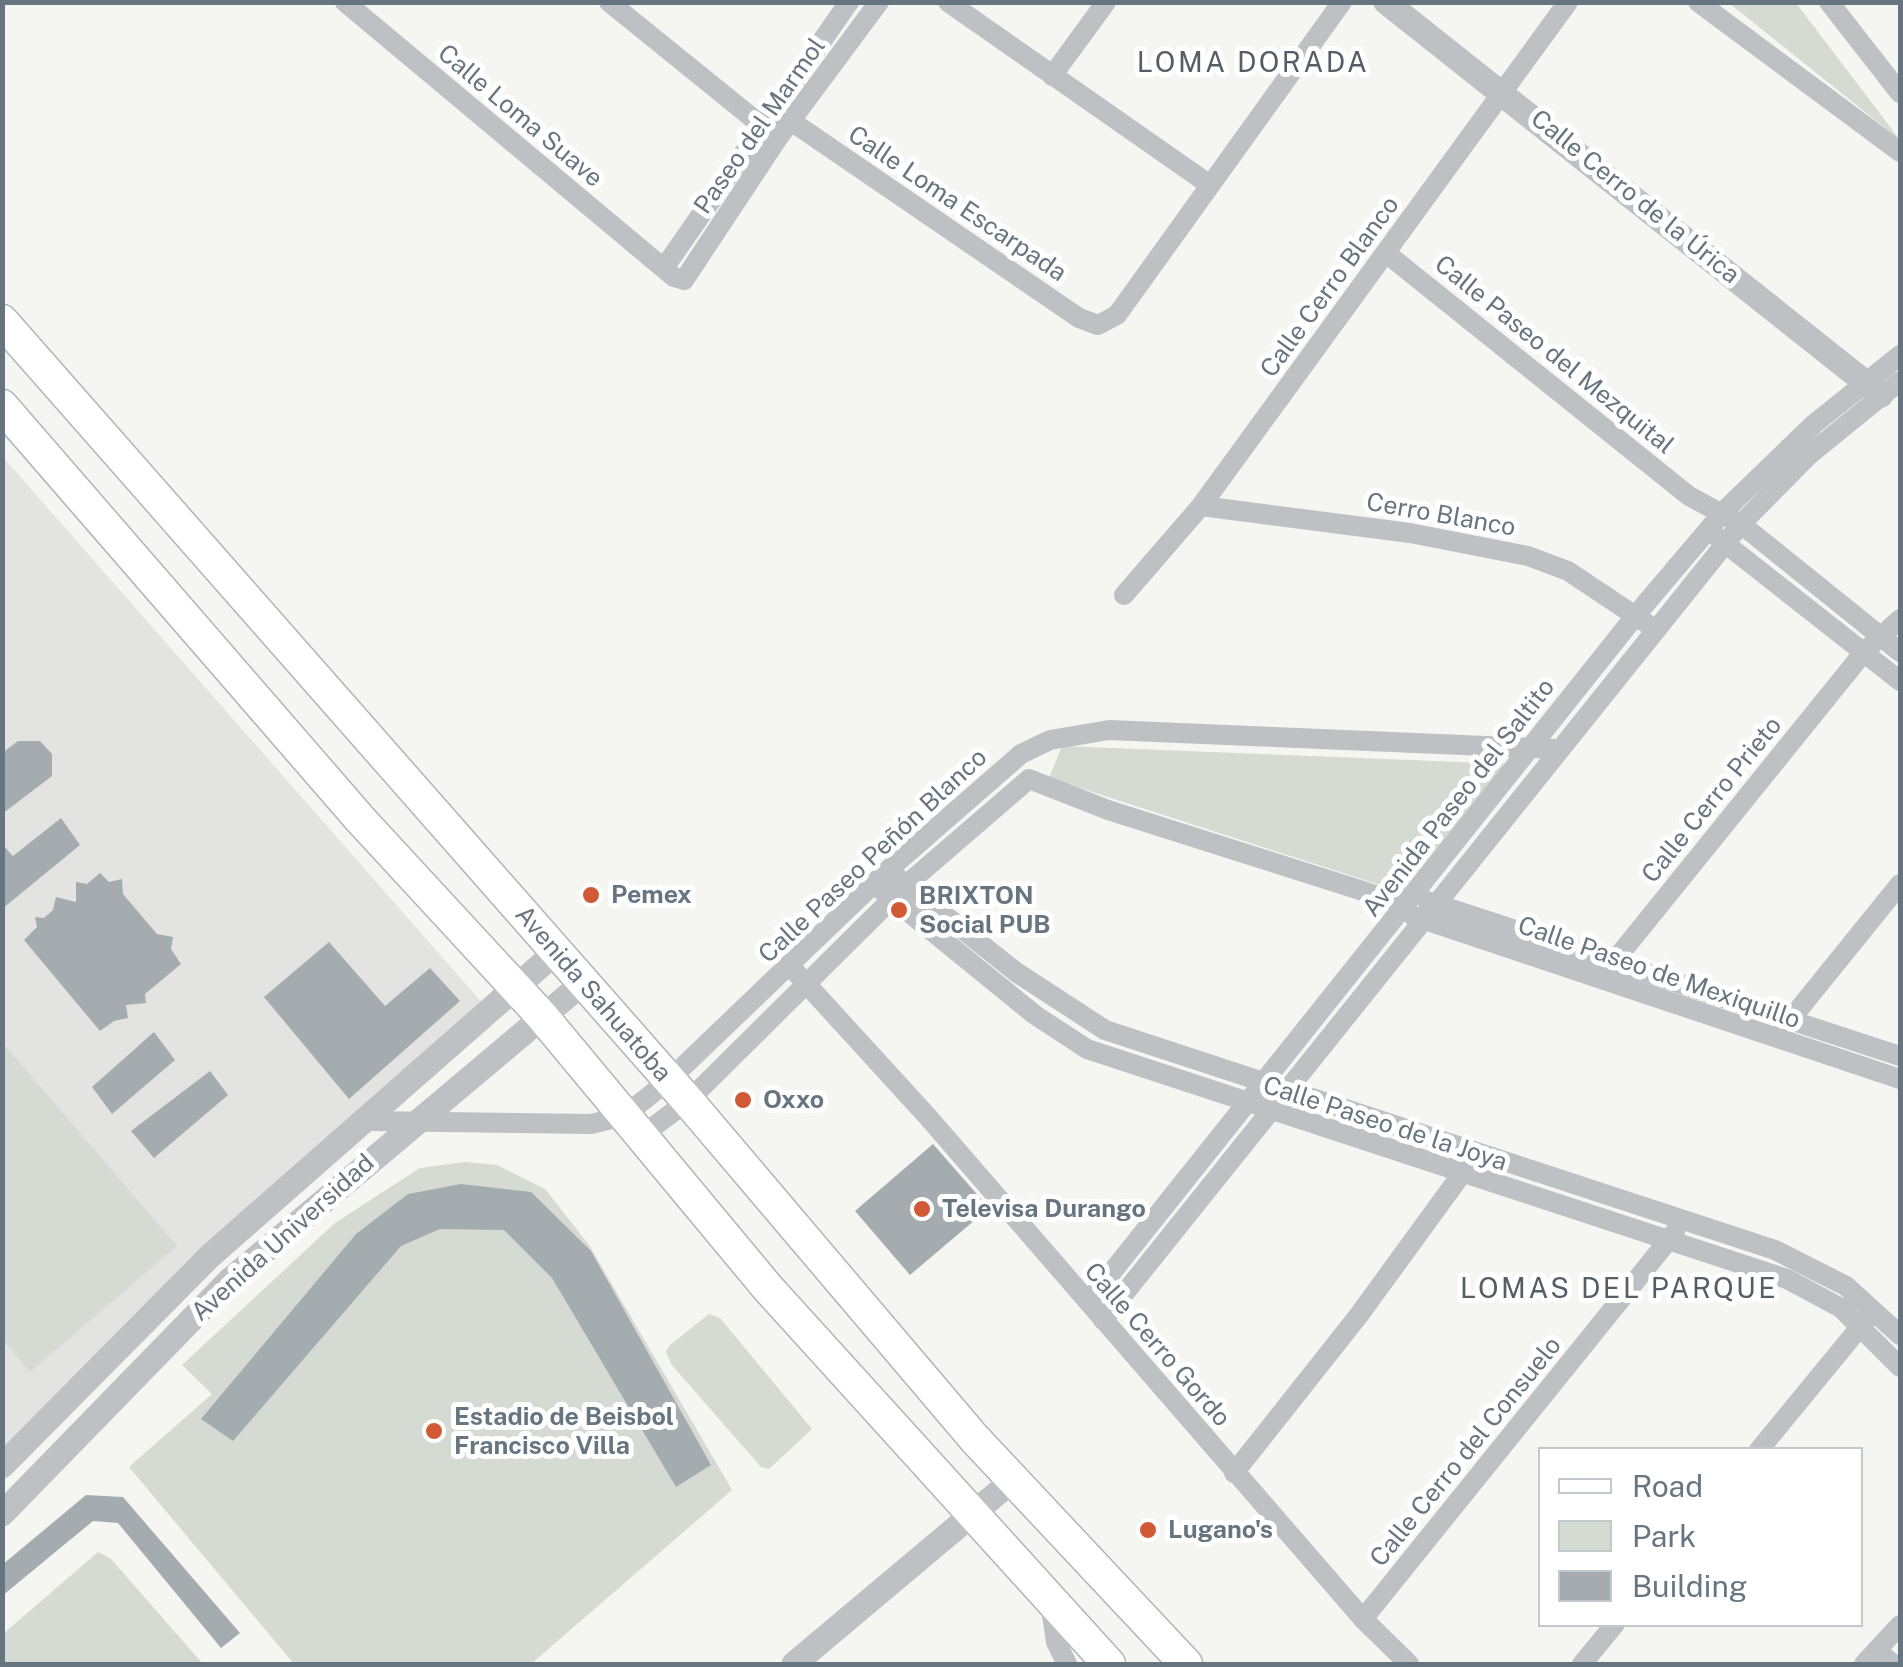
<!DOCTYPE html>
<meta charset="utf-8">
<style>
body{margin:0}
#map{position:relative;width:1903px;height:1667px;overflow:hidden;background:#f5f5f2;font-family:"Public Sans",sans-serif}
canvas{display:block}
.frame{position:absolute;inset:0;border:5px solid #677580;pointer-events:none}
.legend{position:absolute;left:1538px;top:1447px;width:325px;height:180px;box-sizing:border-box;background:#fff;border:2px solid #c2c8cc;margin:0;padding:12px 18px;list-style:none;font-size:30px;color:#677580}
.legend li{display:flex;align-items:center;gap:20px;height:50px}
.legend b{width:50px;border:2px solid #c2c8cc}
</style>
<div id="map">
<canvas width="1903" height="1667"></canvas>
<div class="frame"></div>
<ul class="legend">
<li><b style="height:12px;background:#fff"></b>Road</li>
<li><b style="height:28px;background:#d5dad2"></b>Park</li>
<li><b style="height:28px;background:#a5acb0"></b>Building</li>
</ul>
</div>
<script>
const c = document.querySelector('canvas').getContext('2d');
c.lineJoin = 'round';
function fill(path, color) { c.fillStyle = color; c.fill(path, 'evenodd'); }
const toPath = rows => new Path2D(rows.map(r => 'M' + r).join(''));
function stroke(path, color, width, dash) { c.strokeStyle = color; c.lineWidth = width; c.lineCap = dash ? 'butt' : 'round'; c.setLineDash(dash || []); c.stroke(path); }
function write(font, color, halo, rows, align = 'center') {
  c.font = font + ' "Public Sans",sans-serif'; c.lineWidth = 10; c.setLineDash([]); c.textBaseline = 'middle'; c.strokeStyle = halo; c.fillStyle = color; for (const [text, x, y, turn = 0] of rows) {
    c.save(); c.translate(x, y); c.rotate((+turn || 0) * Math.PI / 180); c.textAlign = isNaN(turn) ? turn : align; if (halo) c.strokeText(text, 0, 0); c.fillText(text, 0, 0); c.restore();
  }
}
const built = toPath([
 [2,456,486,1007,186,1262,3,1457]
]);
const green = toPath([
 [1729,3,1796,3,1900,140],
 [1062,746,1509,764,1408,894,1049,778],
 [2,1042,177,1246,30,1372,3,1340],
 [465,1162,497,1165,545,1189,589,1245,732,1490,531,1664,294,1664,129,1467,212,1394,182,1365,335,1223,420,1168],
 [709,1314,720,1318,812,1429,769,1469,761,1467,671,1364,666,1352,670,1345],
 [98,1552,111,1559,203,1664,3,1664,3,1634]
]);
const building = toPath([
 [18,741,40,741,52,754,52,776,2,814,2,753],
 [61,818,80,845,2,909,2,844,13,856],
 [100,873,109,882,122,879,123,894,157,934,173,937,171,949,181,964,145,994,146,1003,126,1005,128,1018,114,1021,100,1031,24,940,37,927,35,917,44,918,53,910,56,897,76,902,76,882,87,884],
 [329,942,385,1006,430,968,460,1001,349,1099,264,997],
 [154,1032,175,1060,112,1114,92,1087],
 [210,1071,228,1095,154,1158,131,1131],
 [933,1144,989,1208,910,1275,855,1211],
 [461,1184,531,1192,591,1251,711,1465,676,1487,552,1278,504,1230,440,1229,401,1246,233,1441,201,1419,356,1234,408,1194],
 [86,1495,123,1497,240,1633,221,1648,118,1523,93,1521,2,1596,2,1565]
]);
const minor = toPath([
 [345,2,674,277,684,280,778,138,879,2],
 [609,2,771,133],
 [948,2,1207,183],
 [1698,2,1900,152],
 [1829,2,1900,93],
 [1052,76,1106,2],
 [791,121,1079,318,1098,325,1117,315,1342,2],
 [1386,253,1689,496,1741,524,1900,652],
 [664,268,849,2],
 [1201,506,1410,533,1528,556,1568,571,1646,623],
 [1717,537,1900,681],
 [1124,595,1201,506,1568,2],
 [1029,779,1108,810,1407,905],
 [888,870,1016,972,1105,1030,1775,1250,1846,1286,1900,1335],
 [874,884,1035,1015,1087,1049,1787,1279,1841,1308,1900,1367],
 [1427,901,1900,1056],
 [1413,916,1900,1079],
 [790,966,928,1117,1363,1619,1409,1664],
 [1607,970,1864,652,1900,619],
 [1782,1030,1900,884],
 [368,1121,591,1124,624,1116,669,1080,888,870,1021,754,1050,740,1109,730,1557,749],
 [641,1136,688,1101,906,885,1029,779],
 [1088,1302,1636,615,1724,511,1814,424,1900,355],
 [1103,1320,1741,524,1809,455,1900,381],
 [1759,1450,1869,1316],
 [1234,1473,1359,1315,1466,1168],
 [1050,1600,1056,1642,1067,1664],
 [1363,1619,1675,1232],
 [1877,1651,1893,1664],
 [1582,1664,1615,1624],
 [1864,1664,1900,1625]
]);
const tertiary = toPath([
 [1386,2,1881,395],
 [2,1466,210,1256,556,952],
 [2,1514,230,1280,583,983],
 [794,1664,1013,1480]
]);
const primary = toPath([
 [2,321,688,1101,974,1438,1186,1664],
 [2,406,360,819,541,1015,767,1287,1109,1664]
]);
const markers = [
 [591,895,10,"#d25935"],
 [899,910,10,"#d25935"],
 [743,1100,10,"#d25935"],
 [922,1209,10,"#d25935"],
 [434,1431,10,"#d25935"],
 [1148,1530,10,"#d25935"]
];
const streetNames = [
 ["Calle Loma Suave",520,116,40],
 ["Paseo del Marmol",760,126,-55],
 ["Calle Cerro de la Úrica",1635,197,39],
 ["Calle Loma Escarpada",957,204,34],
 ["Calle Cerro Blanco",1330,287,-54],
 ["Calle Paseo del Mezquital",1554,355,39],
 ["Cerro Blanco",1441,515,10],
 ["Avenida Paseo del Saltito",1459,798,-52],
 ["Calle Cerro Prieto",1712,800,-51],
 ["Calle Paseo Peñón Blanco",873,856,-43],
 ["Calle Paseo de Mexiquillo",1659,973,19],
 ["Avenida Sahuatoba",593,994,49],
 ["Calle Paseo de la Joya",1385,1124,18],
 ["Avenida Universidad",283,1238,-42],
 ["Calle Cerro Gordo",1157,1345,49],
 ["Calle Cerro del Consuelo",1466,1452,-51]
];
const poiNames = [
 ["Pemex",611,895],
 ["BRIXTON",919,896],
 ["Social PUB",919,925],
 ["Oxxo",763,1100],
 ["Televisa Durango",942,1209],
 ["Estadio de Beisbol",454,1417],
 ["Francisco Villa",454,1446],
 ["Lugano's",1168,1530]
];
const neighbourhoodNames = [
 ["LOMA DORADA",1253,63],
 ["LOMAS DEL PARQUE",1619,1289]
];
fill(built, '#e3e4e2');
fill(green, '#d5dad2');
fill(building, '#a5acb0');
stroke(primary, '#b0b5b8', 35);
stroke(minor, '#bdc1c4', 20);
stroke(tertiary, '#bdc1c4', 25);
stroke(primary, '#fff', 32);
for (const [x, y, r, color] of markers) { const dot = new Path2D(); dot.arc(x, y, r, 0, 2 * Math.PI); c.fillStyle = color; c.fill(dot); stroke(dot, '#fff', 4); }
write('25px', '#677580', '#fff', streetNames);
write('bold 25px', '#677580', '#fff', poiNames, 'left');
c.letterSpacing = '2.5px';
write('28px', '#545e66', '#fff', neighbourhoodNames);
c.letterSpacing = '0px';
</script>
